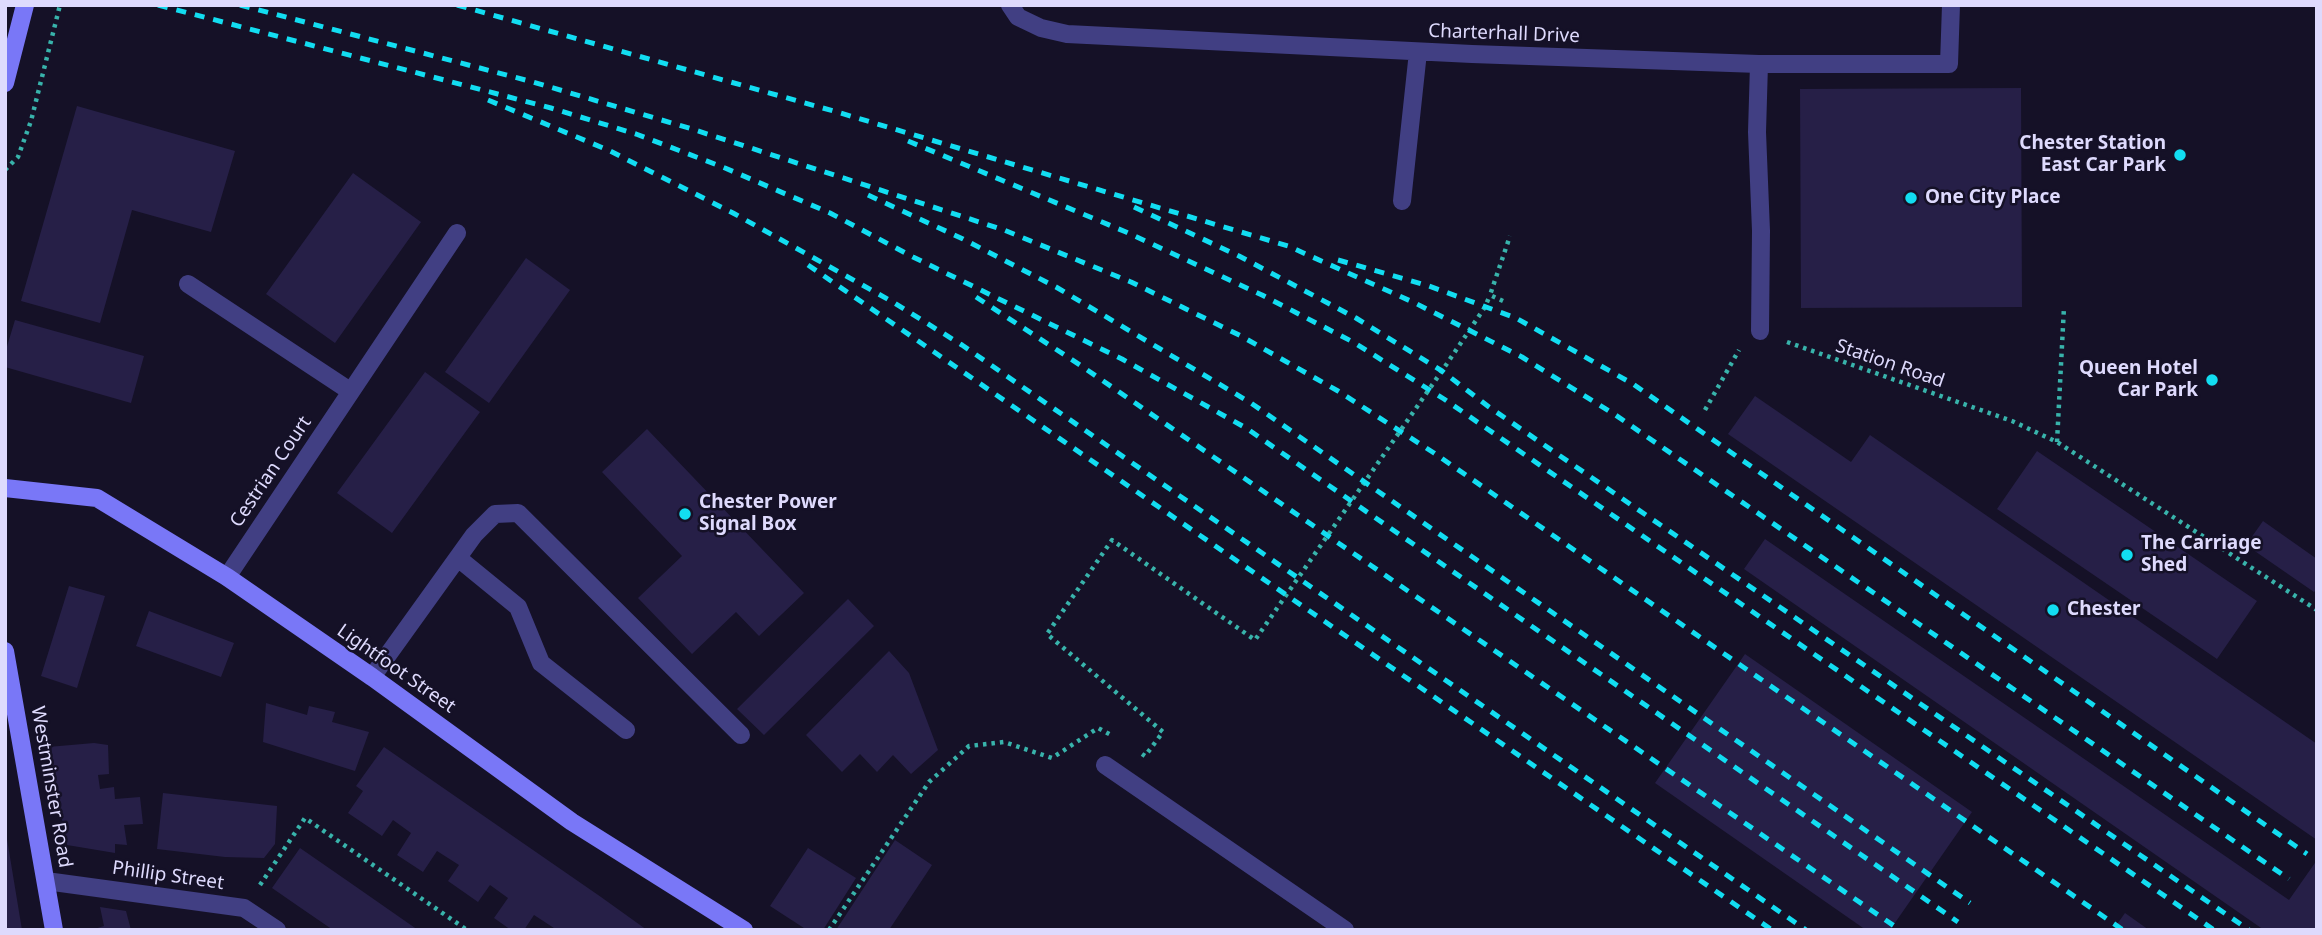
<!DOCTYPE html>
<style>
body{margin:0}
#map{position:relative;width:2322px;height:935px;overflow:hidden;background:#151127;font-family:"Noto Sans",sans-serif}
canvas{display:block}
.frame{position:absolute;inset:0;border:7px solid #dedafd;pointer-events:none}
</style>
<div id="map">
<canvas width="2322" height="935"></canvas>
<div class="frame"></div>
</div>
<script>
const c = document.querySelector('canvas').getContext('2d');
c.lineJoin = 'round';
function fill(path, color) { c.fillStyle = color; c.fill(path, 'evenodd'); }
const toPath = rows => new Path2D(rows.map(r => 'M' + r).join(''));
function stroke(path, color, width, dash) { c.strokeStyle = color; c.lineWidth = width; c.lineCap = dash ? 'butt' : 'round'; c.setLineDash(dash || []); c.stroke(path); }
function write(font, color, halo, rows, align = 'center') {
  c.font = font + ' "Noto Sans",sans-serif'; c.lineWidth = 5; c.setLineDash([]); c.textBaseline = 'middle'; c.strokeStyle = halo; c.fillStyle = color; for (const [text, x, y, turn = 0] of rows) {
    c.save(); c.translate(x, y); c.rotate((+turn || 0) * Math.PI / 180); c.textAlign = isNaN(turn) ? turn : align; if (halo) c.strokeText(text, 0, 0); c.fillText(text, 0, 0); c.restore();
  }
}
const building = toPath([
 [2021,88,2022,307,1801,308,1800,89],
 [77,106,235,151,211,232,132,210,100,323,21,301],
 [353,173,421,222,335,343,266,294],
 [526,258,570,290,489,403,445,372],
 [15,320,144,356,131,403,5,367,5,353],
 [425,372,480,412,392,533,337,493],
 [1755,396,1851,462,1870,435,2317,744,2317,840,1728,434],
 [647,429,804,593,759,636,736,612,692,654,638,598,682,556,602,472],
 [2037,451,2257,601,2217,659,1997,509],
 [2263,521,2317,559,2317,589,2314,592,2246,545],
 [1765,539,2289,900,2317,860,2317,930,2264,930,1744,569],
 [69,586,105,596,77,688,41,676],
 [848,599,874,626,764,735,737,709],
 [149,611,234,643,221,677,136,646],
 [889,651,909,673,938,750,911,774,893,755,877,772,860,754,842,772,806,735],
 [1745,654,1972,812,1890,930,1866,930,1655,783],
 [266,703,307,715,309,706,335,712,332,722,369,732,355,771,263,742],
 [94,743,108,745,109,774,98,775,100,789,114,787,115,799,140,797,143,824,124,825,127,845,115,844,115,853,67,845,48,747],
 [384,747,601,897,647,930,557,930,534,915,524,930,511,930,494,918,508,898,490,885,478,902,448,881,459,865,437,851,423,872,397,855,411,833,393,820,382,836,348,813,363,791,356,786],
 [163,793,277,806,275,844,264,858,225,857,157,849],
 [5,839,7,839,22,930,5,930],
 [895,840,932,865,889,930,836,930],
 [300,848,352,884,418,930,333,930,298,906,272,888],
 [808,848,856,878,823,930,807,930,770,906],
 [100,907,126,911,131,930,91,930,104,926],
 [2125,913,2149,930,2113,930]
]);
const path = toPath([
 [5,170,18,157,31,121,60,5],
 [1503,301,1490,295,1510,236],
 [1787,342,2012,421,2057,442,2317,610],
 [1705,410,1739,350],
 [2057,442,2064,307],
 [1142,754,1145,756,1163,732,1047,634,1112,540,1255,640,1446,365,1485,307,1490,295],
 [260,885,305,818,467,930],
 [829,930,929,782,969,746,1004,742,1052,758,1098,728,1111,735]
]);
const lane = toPath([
 [1010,5,1018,17,1041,28,1067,34,1472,54,1759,64,1949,64,1951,5],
 [1759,64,1757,132,1761,231,1760,331],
 [1402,201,1418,52],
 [188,284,350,391],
 [458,558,518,607,541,663,626,730],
 [227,577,457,233],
 [372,677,474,535,495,514,518,513,741,735],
 [1105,765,1345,930]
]);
const street = toPath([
 [46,881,244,908,277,930]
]);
const secondary = toPath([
 [5,83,25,5],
 [5,488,97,498,227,577,372,677,572,822,744,930],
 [5,651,54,930]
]);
const rail = toPath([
 [158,5,551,108,636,134,725,168,830,213,913,257,1122,359,1246,428,1958,922],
 [240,5,533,82,692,129,1004,230,1131,282,1241,336,1338,391,1434,453,2123,930],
 [457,5,837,112,1288,246,1415,303,1522,357,1614,414,2289,879],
 [488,100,608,150,733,213,891,301,962,345,1806,930],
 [908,141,1126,232,1262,295,1353,342,1444,399,2214,930],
 [868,195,963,239,1056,287,1251,403,1970,903],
 [1134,207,1239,256,1356,318,1442,371,1489,407,2249,930],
 [1338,260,1429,286,1516,318,1633,384,2307,854],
 [808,265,1772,930],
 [976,297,1080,365,1900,930]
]);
const markers = [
 [2180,155,7,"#12ddf1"],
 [1911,198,7,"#12ddf1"],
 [2212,380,7,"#12ddf1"],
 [685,514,7,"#12ddf1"],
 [2127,555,7,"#12ddf1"],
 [2053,610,7,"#12ddf1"]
];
const streetNames = [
 ["Charterhall Drive",1504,34,2],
 ["Station Road",1890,364,19],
 ["Cestrian Court",271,472,-56],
 ["Lightfoot Street",396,669,35],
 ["Westminster Road",51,787,80],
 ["Phillip Street",168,876,8]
];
const poiNames = [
 ["Chester Station",2166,144,"right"],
 ["East Car Park",2166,166,"right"],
 ["One City Place",1925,198],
 ["Queen Hotel",2198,369,"right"],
 ["Car Park",2198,391,"right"],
 ["Chester Power",699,503],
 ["Signal Box",699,525],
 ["The Carriage",2141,544],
 ["Shed",2141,566],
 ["Chester",2067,610]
];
fill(building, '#261f47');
stroke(path, '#38b3ab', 4.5, [3.5, 5]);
stroke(lane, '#413f83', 18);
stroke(street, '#413f83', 18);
stroke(secondary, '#7977f7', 18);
stroke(rail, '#12ddf1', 5, [10, 9]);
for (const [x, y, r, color] of markers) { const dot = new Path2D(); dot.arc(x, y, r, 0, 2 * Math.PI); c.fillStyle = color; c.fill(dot); stroke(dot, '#151127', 2.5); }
write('19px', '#dedafd', '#151127', streetNames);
write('bold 19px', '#dedafd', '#151127', poiNames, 'left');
</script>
